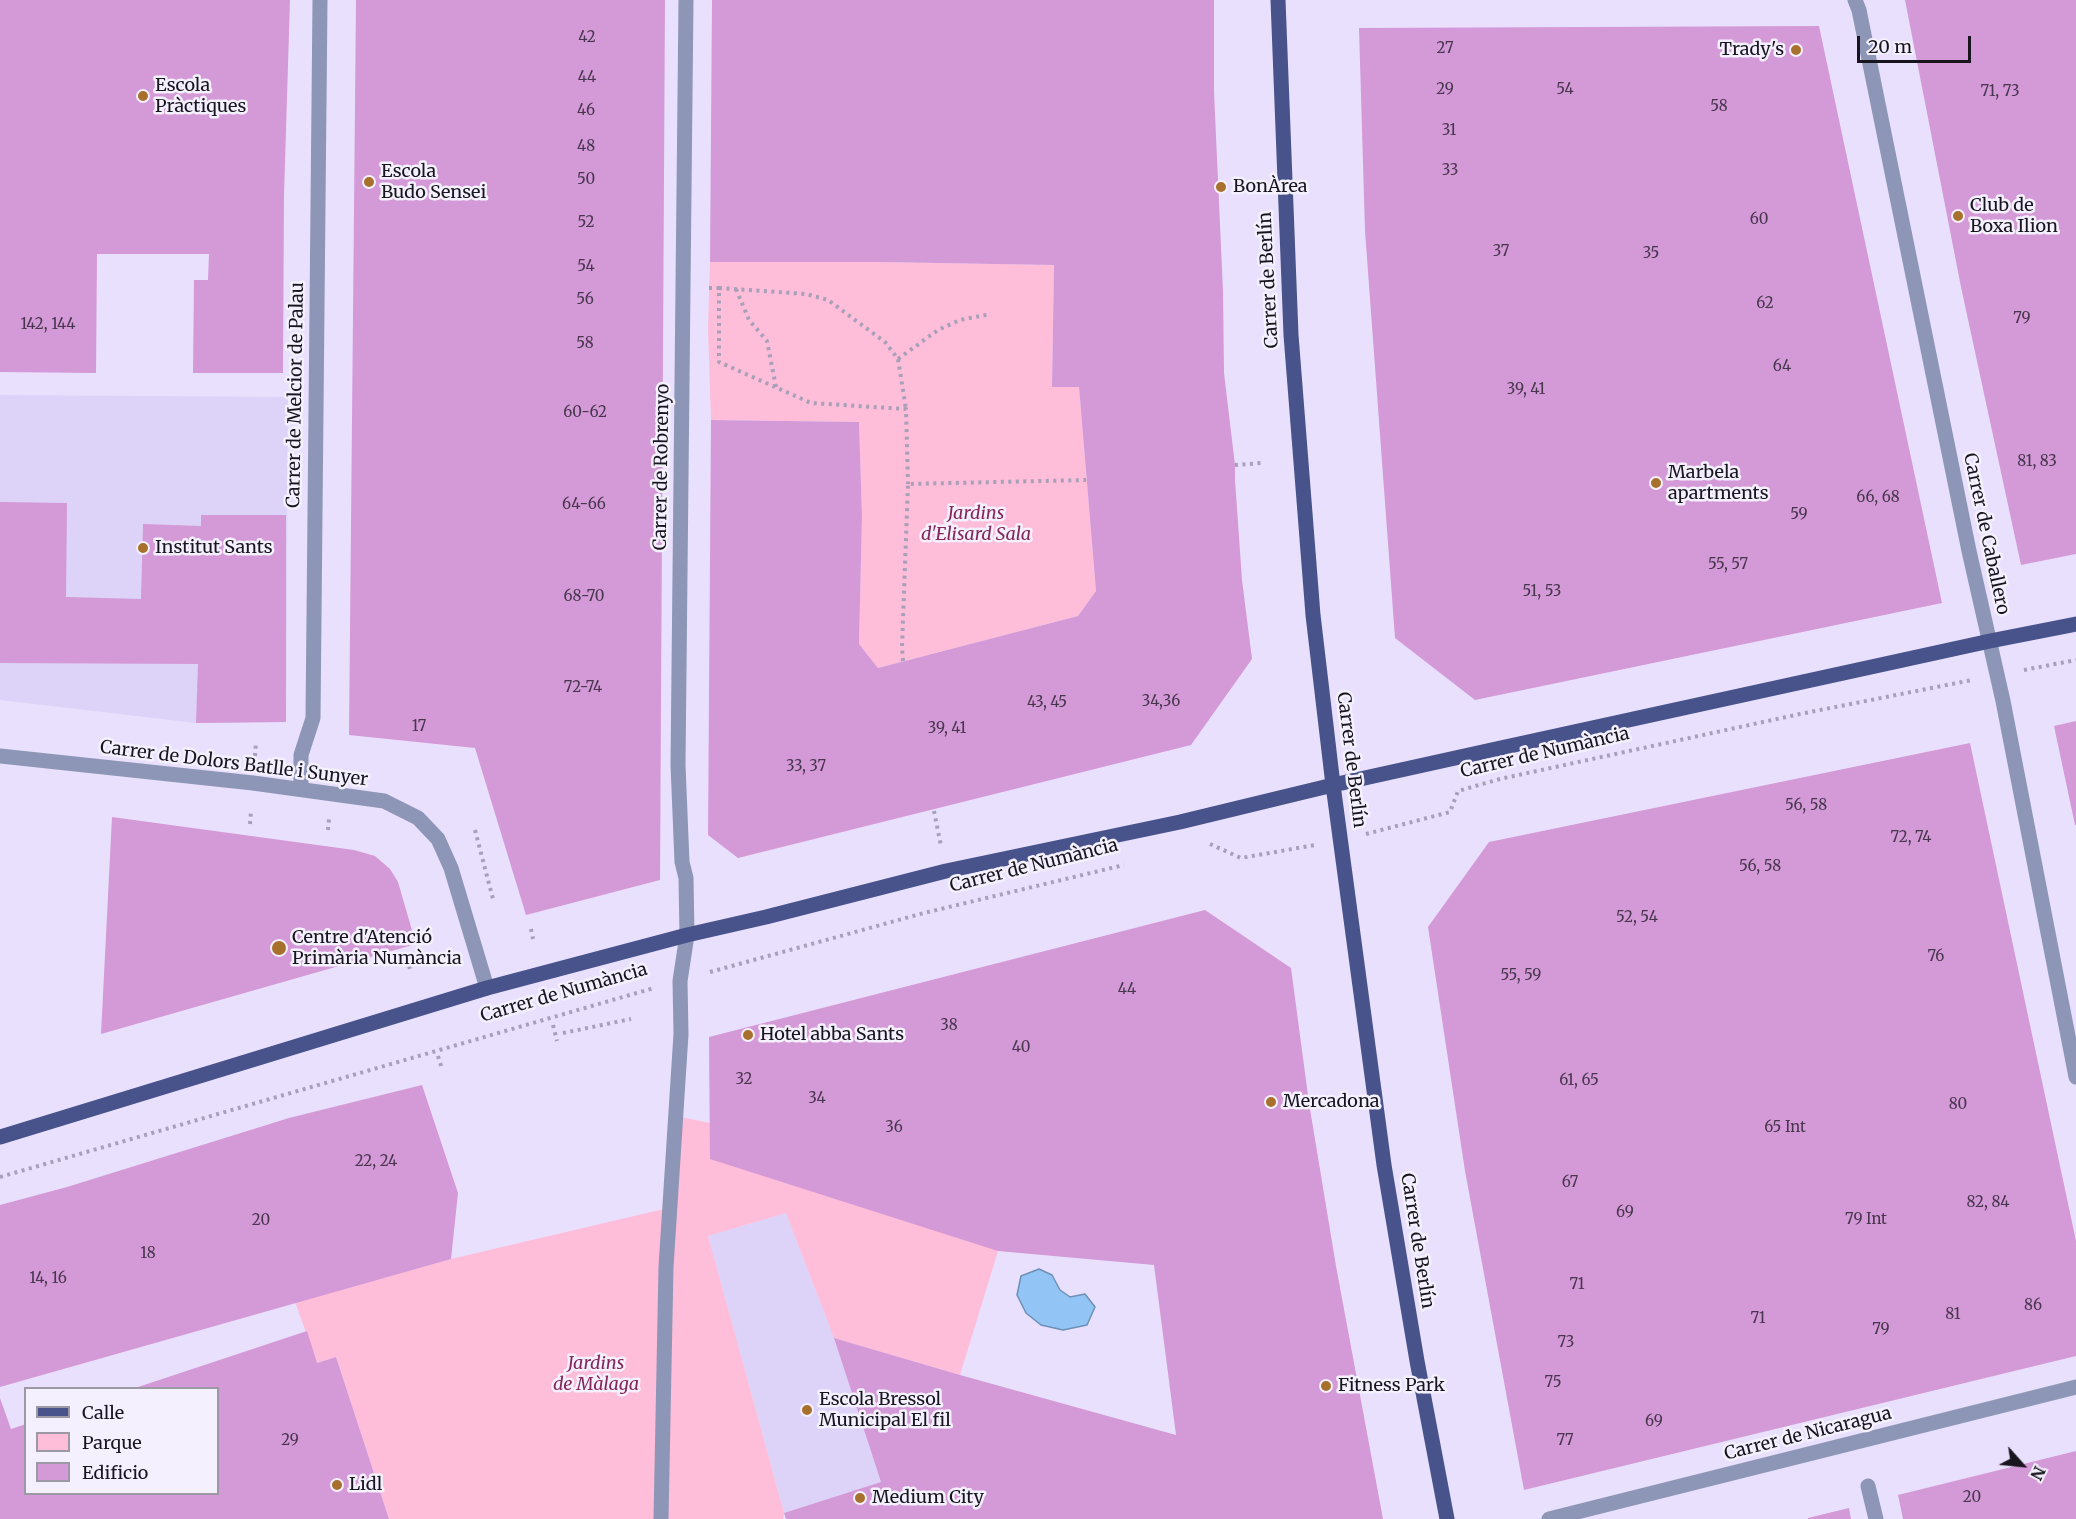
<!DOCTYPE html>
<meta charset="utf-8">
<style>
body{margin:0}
#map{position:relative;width:2076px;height:1519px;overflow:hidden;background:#e9e0fe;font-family:Merriweather,serif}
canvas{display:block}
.legend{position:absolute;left:24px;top:1387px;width:195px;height:108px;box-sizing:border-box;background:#f4f0fd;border:2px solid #9c98a4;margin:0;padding:8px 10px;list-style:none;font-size:18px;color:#18151f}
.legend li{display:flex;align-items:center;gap:12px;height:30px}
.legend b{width:30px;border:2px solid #9c98a4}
.north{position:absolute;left:1992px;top:1435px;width:60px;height:60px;-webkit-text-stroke:4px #f4f0fd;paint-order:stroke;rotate:117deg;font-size:16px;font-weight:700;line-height:24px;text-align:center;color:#18151f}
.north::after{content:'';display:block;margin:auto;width:21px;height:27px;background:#18151f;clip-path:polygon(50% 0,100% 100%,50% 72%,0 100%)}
.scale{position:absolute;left:1857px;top:36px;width:114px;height:27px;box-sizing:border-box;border:3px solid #18151f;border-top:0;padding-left:8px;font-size:18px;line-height:21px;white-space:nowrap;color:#18151f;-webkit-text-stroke:4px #f4f0fd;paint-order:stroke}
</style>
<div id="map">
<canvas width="2076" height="1519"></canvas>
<ul class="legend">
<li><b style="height:8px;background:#47538a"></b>Calle</li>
<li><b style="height:16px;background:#febdd9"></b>Parque</li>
<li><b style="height:16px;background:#d499d7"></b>Edificio</li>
</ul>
<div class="north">N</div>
<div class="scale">20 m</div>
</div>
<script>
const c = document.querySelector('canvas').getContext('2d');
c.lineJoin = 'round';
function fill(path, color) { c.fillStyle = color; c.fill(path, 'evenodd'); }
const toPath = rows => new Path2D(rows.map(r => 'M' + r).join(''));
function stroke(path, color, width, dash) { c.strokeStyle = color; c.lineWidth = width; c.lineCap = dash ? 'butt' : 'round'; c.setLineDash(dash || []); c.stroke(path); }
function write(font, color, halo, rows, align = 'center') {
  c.font = font + ' Merriweather,serif'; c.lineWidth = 5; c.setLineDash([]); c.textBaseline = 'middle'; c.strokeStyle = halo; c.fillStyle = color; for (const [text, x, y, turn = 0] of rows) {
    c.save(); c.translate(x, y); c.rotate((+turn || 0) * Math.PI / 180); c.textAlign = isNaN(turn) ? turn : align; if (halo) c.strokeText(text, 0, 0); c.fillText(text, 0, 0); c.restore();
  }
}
const built = toPath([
 [0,395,288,397,286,722,196,723,0,700],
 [786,1213,834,1338,881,1482,784,1513,708,1236]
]);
const green = toPath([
 [710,262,879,262,1054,265,1052,387,1079,387,1096,591,1078,616,878,668,859,644,862,516,859,422,711,420,708,328],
 [675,1116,710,1123,998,1251,960,1375,834,1338,786,1213,708,1236,784,1513,783,1519,389,1519,336,1357,317,1363,295,1302,451,1259,664,1209]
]);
const water = toPath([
 [1039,1269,1052,1275,1060,1290,1070,1297,1085,1294,1095,1307,1087,1325,1063,1330,1041,1325,1026,1313,1017,1295,1021,1276,1039,1269]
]);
const building = toPath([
 [0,0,290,0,284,195,283,373,193,373,194,280,208,280,209,254,97,254,96,373,0,372],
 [356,0,665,0,660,880,526,915,475,748,349,735],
 [712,0,1214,0,1214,92,1223,291,1224,373,1235,465,1235,480,1242,580,1252,659,1191,745,738,858,708,835,711,420,859,422,862,516,859,644,878,668,1078,616,1096,591,1079,387,1052,387,1054,265,879,262,710,262],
 [1905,0,2076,0,2076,554,2021,565,1961,287],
 [1819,26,1942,603,1475,700,1395,638,1365,231,1359,28],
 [0,502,67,503,66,597,141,599,143,524,201,526,201,515,286,515,286,722,196,723,198,664,0,663],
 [2076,721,2076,825,2075,825,2054,726],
 [1970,743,2076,1241,2076,1356,1524,1490,1465,1171,1428,927,1489,842],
 [112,817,354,850,375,856,390,869,398,882,416,944,101,1034],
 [1205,910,1291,968,1309,1103,1336,1266,1383,1519,786,1519,784,1513,881,1482,834,1338,960,1375,1176,1435,1154,1265,998,1251,710,1159,709,1037],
 [422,1085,458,1193,451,1259,0,1387,0,1205,67,1187,289,1118],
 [307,1331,317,1363,336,1357,389,1519,0,1519,0,1398,11,1429,26,1424,26,1494,218,1494,218,1388,135,1388],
 [2076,1451,2076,1519,1903,1519,1898,1495],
 [1849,1508,1851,1519,1808,1519,1808,1518]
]);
const path = toPath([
 [709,288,719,288,719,362,811,403,906,409,908,484],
 [719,288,806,294,828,300,885,342,898,359,906,409],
 [736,289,749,320,767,341,776,387],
 [898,359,938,330,960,320,991,314],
 [1235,465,1262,463],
 [903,661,902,647,908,484,1086,480],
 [2024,670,2076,660],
 [255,756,256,742],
 [934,811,941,846],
 [250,824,251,810],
 [328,830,329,819],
 [475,830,493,899],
 [1366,834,1450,812,1458,791,1500,779,1800,714,1972,680],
 [1210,844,1241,858,1315,845],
 [531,929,533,939],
 [409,966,411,972],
 [710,972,924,913,1124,865],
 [553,1025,557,1041],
 [563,1033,631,1019],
 [438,1056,442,1069],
 [0,1177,654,988]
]);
const minor = toPath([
 [1855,0,1859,10,1969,551,2003,701,2076,1077],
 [0,756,253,783,384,801,418,818,438,839,451,868,487,988],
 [301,789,301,755,313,718,320,0],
 [1868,1486,1876,1519],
 [661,1519,666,1267,681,1034,680,981,687,935,686,878,682,862,678,765,686,0],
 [1549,1519,2076,1387]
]);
const major = toPath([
 [1278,0,1291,335,1313,615,1333,785,1384,1165,1417,1361,1447,1519],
 [0,1137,487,988,687,935,766,917,946,871,1180,822,1333,785,1496,749,1990,641,2076,624]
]);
const markers = [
 [1796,50,6,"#a7702c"],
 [143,96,6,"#a7702c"],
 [369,182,6,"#a7702c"],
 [1221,187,6,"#a7702c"],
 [1958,216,6,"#a7702c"],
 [1656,483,6,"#a7702c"],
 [143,548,6,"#a7702c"],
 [279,948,8,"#a7702c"],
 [748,1035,6,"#a7702c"],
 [1271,1102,6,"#a7702c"],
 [1326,1386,6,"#a7702c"],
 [807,1410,6,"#a7702c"],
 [337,1485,6,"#a7702c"],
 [860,1498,6,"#a7702c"]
];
const numberNames = [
 ["42",587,38],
 ["27",1445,49],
 ["44",587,78],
 ["29",1445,90],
 ["54",1565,90],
 ["71, 73",2000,92],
 ["58",1719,107],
 ["46",586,111],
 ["31",1449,131],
 ["48",586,147],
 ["33",1450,171],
 ["50",586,180],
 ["60",1759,220],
 ["52",586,223],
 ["37",1501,252],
 ["35",1651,254],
 ["54",586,267],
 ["56",585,300],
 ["62",1765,304],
 ["79",2022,319],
 ["142, 144",48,325],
 ["58",585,344],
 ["64",1782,367],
 ["39, 41",1526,390],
 ["60-62",585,413],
 ["81, 83",2037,462],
 ["66, 68",1878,498],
 ["64-66",584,505],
 ["59",1799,515],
 ["55, 57",1728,565],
 ["51, 53",1542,592],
 ["68-70",584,597],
 ["72-74",583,688],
 ["34,36",1161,702],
 ["43, 45",1047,703],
 ["17",419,727],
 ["39, 41",947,729],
 ["33, 37",806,767],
 ["56, 58",1806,806],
 ["72, 74",1911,838],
 ["56, 58",1760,867],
 ["52, 54",1637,918],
 ["76",1936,957],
 ["55, 59",1521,976],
 ["44",1127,990],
 ["38",949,1026],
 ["40",1021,1048],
 ["32",744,1080],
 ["61, 65",1579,1081],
 ["34",817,1099],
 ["80",1958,1105],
 ["36",894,1128],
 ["65 Int",1785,1128],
 ["22, 24",376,1162],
 ["67",1570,1183],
 ["82, 84",1988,1203],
 ["69",1625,1213],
 ["79 Int",1866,1220],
 ["20",261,1221],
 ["18",148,1254],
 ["14, 16",48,1279],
 ["71",1577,1285],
 ["86",2033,1306],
 ["81",1953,1315],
 ["71",1758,1319],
 ["79",1881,1330],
 ["73",1566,1343],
 ["75",1553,1383],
 ["69",1654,1422],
 ["29",290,1441],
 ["77",1565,1441],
 ["20",1972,1498]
];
const poiNames = [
 ["Trady's",1784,50,"right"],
 ["Escola",155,86],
 ["Pràctiques",155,107],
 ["Escola",381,172],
 ["Budo Sensei",381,193],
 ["BonÀrea",1233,187],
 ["Club de",1970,206],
 ["Boxa Ilion",1970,227],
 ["Marbela",1668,473],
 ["apartments",1668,494],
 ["Institut Sants",155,548],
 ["Centre d'Atenció",292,938],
 ["Primària Numància",292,959],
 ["Hotel abba Sants",760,1035],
 ["Mercadona",1283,1102],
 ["Fitness Park",1338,1386],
 ["Escola Bressol",819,1400],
 ["Municipal El fil",819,1421],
 ["Lidl",349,1485],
 ["Medium City",872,1498]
];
const streetNames = [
 ["Carrer de Berlín",1269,280,-93],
 ["Carrer de Melcior de Palau",296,395,-89],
 ["Carrer de Robrenyo",662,467,-89],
 ["Carrer de Caballero",1986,534,78],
 ["Carrer de Numància",1545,753,-13],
 ["Carrer de Berlín",1351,760,83],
 ["Carrer de Dolors Batlle i Sunyer",234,764,7],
 ["Carrer de Numància",1034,866,-14],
 ["Carrer de Numància",564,993,-16],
 ["Carrer de Berlín",1417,1241,81],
 ["Carrer de Nicaragua",1808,1434,-14]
];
const parkNames = [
 ["Jardins",976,514],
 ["d'Elisard Sala",976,535],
 ["Jardins",596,1364],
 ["de Màlaga",596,1385]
];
fill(built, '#ddd2f7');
fill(green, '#febdd9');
fill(water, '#92c5f5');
stroke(water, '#6d90b5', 1.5);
fill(building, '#d499d7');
stroke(path, '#a7a0b8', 4, [3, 4.5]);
stroke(minor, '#8d96b6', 15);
stroke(major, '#47538a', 15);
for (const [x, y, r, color] of markers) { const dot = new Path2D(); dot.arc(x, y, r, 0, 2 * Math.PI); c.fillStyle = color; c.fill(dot); stroke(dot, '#f4f0fd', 2); }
write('15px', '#47364d', null, numberNames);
write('18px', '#18151f', '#f4f0fd', poiNames, 'left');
write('18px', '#18151f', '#f4f0fd', streetNames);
write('italic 18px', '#84265a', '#f4f0fd', parkNames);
</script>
